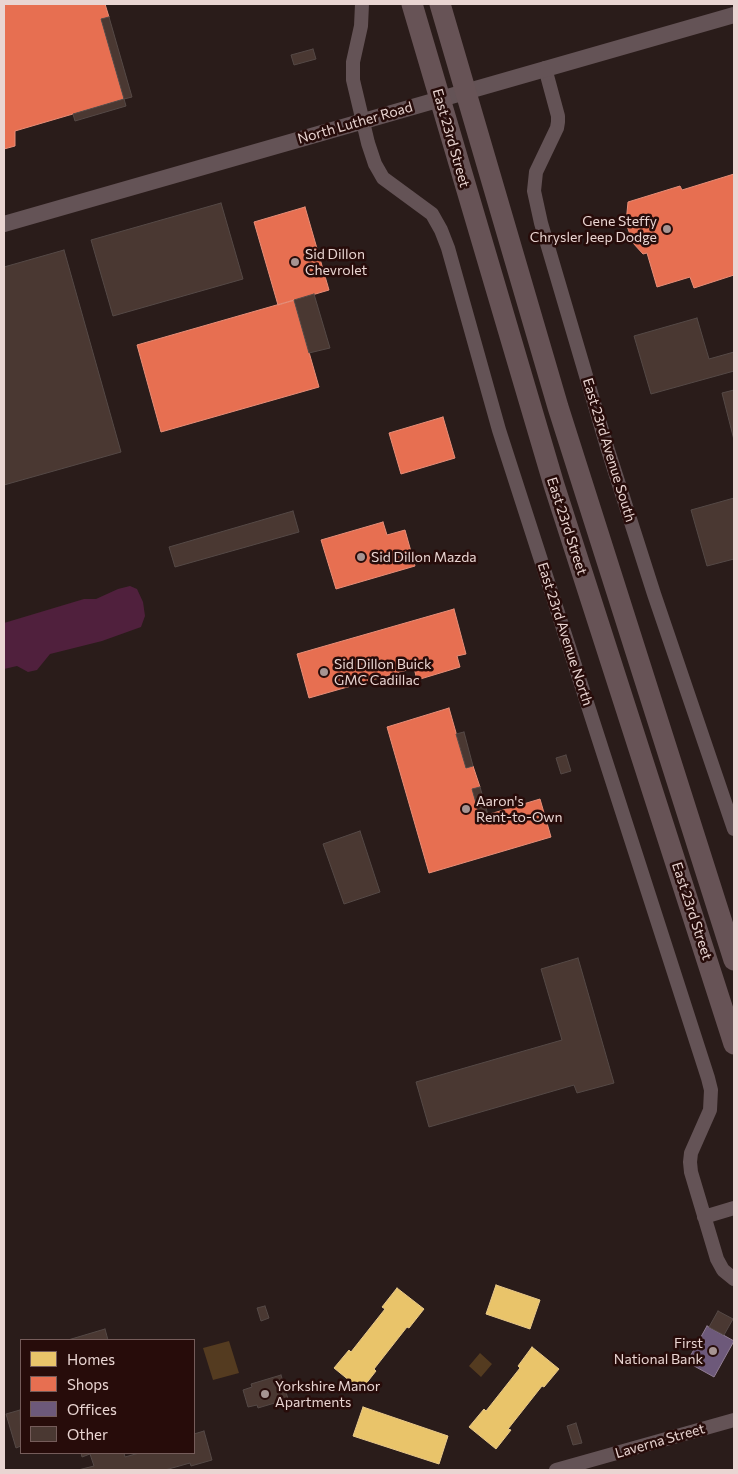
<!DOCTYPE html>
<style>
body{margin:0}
#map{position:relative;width:738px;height:1474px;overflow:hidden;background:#2a1c1a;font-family:Commissioner,sans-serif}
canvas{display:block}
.frame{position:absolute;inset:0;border:5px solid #e9d5d2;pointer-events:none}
.legend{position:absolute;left:20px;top:1339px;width:175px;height:115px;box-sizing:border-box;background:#270c0a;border:1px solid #755c5a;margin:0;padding:6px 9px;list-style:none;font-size:15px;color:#e9d5d2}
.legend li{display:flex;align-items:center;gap:10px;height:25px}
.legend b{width:25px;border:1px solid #755c5a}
</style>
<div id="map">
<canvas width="738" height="1474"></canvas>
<div class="frame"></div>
<ul class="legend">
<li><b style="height:14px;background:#e9c46a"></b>Homes</li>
<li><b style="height:14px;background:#e76f51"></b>Shops</li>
<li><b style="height:14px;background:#6d597a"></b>Offices</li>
<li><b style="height:14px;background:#4a3832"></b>Other</li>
</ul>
</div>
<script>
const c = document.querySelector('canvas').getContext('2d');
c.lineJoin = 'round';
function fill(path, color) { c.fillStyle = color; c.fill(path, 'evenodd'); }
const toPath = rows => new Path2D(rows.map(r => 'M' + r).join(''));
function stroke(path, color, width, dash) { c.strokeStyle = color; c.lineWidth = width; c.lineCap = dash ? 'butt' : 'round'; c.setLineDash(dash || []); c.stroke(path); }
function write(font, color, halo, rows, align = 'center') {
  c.font = font + ' Commissioner,sans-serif'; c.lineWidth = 5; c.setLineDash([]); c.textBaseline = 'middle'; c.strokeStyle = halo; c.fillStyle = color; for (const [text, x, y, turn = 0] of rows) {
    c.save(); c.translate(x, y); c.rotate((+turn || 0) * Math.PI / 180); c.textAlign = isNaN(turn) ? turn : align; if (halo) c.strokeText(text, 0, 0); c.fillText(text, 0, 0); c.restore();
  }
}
const green = toPath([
 [229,1341,239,1373,213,1380,203,1348],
 [480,1353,492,1364,481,1377,469,1366]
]);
const water = toPath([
 [130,586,137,589,143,602,145,616,141,627,102,641,50,654,37,670,28,672,17,666,4,669,4,623,84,599,96,599,118,589]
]);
const homes = toPath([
 [496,1285,540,1300,530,1329,486,1314,496,1285],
 [397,1288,424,1309,409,1328,407,1327,374,1369,376,1371,361,1390,334,1368,349,1350,351,1352,385,1309,382,1307,397,1288],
 [532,1347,559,1369,544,1387,542,1386,508,1429,511,1430,496,1449,469,1427,484,1409,486,1411,520,1368,518,1366,532,1347],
 [363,1407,448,1436,439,1464,353,1436,363,1407]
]);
const shops = toPath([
 [4,4,105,4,109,17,101,19,124,99,15,131,15,146,4,149,4,4],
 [734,174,734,275,694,288,690,277,657,287,647,253,643,254,633,243,626,223,628,202,680,186,682,190,734,174],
 [305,207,329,290,278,305,254,222,305,207],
 [294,300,319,387,161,432,137,345,294,300],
 [443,417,455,458,401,474,389,433,443,417],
 [383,522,387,535,405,530,415,566,336,589,321,540,383,522],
 [454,609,466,654,457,656,460,667,417,680,414,668,309,698,297,654,454,609],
 [449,708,466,768,473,766,480,787,472,789,480,817,540,799,551,837,429,873,387,727,449,708]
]);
const offices = toPath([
 [707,1326,734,1341,714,1377,687,1362,707,1326]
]);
const building = toPath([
 [109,17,132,97,124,99,101,19,109,17],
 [313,49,316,59,294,65,291,55,313,49],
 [124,99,126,106,75,121,73,114,124,99],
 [221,203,243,279,113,316,91,240,221,203],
 [64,250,121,452,4,485,4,267,64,250],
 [314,294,330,348,309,353,294,300,314,294],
 [697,318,709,359,734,352,734,371,651,394,634,336,697,318],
 [734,390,734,440,722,393,734,390],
 [734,498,734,559,707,566,691,510,734,498],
 [293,511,299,532,175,567,169,547,293,511],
 [464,732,473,766,466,768,456,734,464,732],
 [566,755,571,771,561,774,556,758,566,755],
 [480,787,488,815,480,817,472,789,480,787],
 [360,831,380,892,344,904,323,844,360,831],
 [578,958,614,1083,577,1093,574,1085,429,1127,416,1082,562,1040,541,969,578,958],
 [265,1306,269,1318,261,1321,257,1308,265,1306],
 [718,1311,733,1319,724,1335,709,1327,718,1311],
 [105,1329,108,1340,68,1340,105,1329],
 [281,1375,288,1399,258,1408,257,1405,248,1407,243,1390,252,1387,251,1384,281,1375],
 [20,1410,21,1446,16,1448,6,1414,20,1410],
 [576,1423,582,1443,573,1445,567,1426,576,1423],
 [204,1431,212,1460,191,1466,190,1463,165,1470,78,1470,94,1466,90,1454,82,1457,81,1453,124,1453,125,1457,139,1453,194,1453,194,1434,204,1431]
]);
const minor = toPath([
 [362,4,361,26,353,62,353,80,368,143,375,164,383,178,432,214,441,230,448,248,499,430,708,1078,711,1090,710,1110,691,1153,690,1162,691,1172,717,1259,723,1270,734,1279],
 [545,68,558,116,558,122,557,128,536,172,534,191,541,223,607,447,654,594,734,829],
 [704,1217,734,1208],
 [556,1470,734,1420]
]);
const tertiary = toPath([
 [4,224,734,15]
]);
const primary = toPath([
 [412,4,554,485,734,1044],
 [440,4,558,407,734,960]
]);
const markers = [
 [667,229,5,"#a69492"],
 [295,262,5,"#a69492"],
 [361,557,5,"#a69492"],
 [324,672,5,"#a69492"],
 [466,809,5,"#a69492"],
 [713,1351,5,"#a69492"],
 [265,1394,5,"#a69492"]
];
const streetNames = [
 ["North Luther Road",355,123,-16],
 ["East 23rd Street",451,138,74],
 ["East 23rd Avenue South",609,450,73],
 ["East 23rd Street",567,526,72],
 ["East 23rd Avenue North",565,634,72],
 ["East 23rd Street",692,911,72],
 ["Laverna Street",660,1441,-16]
];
const poiNames = [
 ["Gene Steffy",657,221,"right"],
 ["Chrysler Jeep Dodge",657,237,"right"],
 ["Sid Dillon",305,254],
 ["Chevrolet",305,270],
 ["Sid Dillon Mazda",371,557],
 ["Sid Dillon Buick",334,664],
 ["GMC Cadillac",334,680],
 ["Aaron's",476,801],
 ["Rent-to-Own",476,817],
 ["First",703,1343,"right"],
 ["National Bank",703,1359,"right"],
 ["Yorkshire Manor",275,1386],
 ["Apartments",275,1402]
];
fill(green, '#543b20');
fill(water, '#50203d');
fill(homes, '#e9c46a');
stroke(homes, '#e9c989', 1);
fill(shops, '#e76f51');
stroke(shops, '#e88e78', 1);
fill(offices, '#6d597a');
stroke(offices, '#927e94', 1);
fill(building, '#4a3832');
stroke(building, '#554946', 1);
stroke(minor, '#645356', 14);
stroke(tertiary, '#645356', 16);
stroke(primary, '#675356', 21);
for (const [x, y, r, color] of markers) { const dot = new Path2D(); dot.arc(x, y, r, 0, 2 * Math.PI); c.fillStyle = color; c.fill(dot); stroke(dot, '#270c0a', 2); }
write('14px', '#e9d5d2', '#270c0a', streetNames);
write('14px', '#e9d5d2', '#270c0a', poiNames, 'left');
</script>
